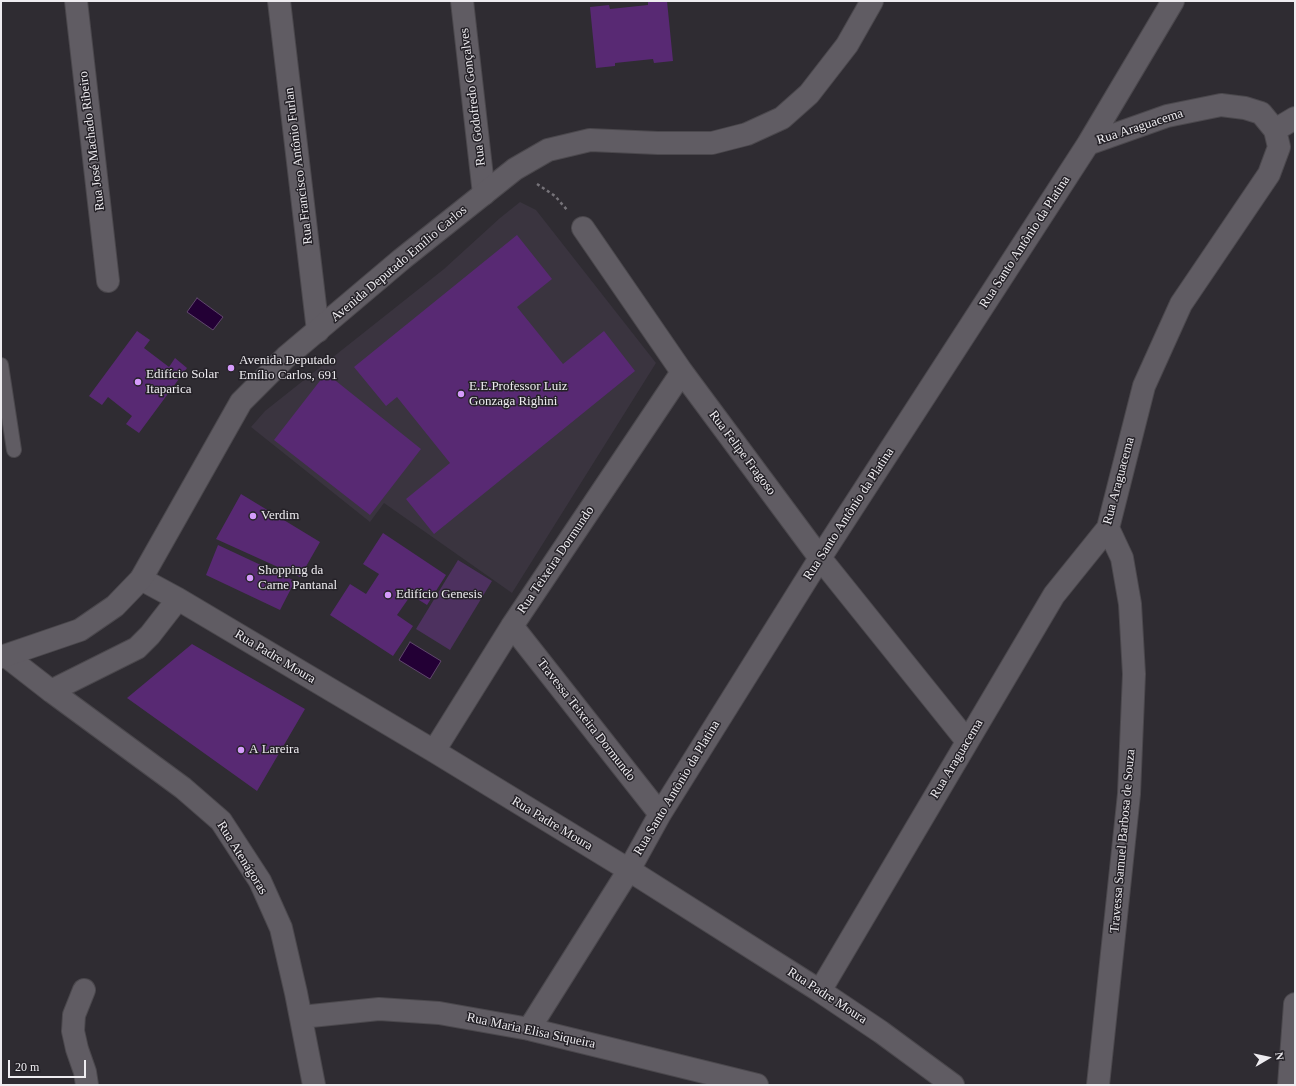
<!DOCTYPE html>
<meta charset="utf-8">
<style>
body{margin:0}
#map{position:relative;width:1296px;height:1086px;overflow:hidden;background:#2f2c32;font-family:"Times New Roman",serif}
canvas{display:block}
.frame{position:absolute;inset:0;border:2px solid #eeecf0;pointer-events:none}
.north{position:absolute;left:1248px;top:1038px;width:40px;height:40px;-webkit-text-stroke:3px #252228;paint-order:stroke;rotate:81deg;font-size:11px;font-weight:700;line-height:16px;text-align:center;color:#eeecf0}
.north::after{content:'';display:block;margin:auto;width:14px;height:18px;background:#eeecf0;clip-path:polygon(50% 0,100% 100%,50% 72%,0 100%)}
.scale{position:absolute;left:8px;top:1060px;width:78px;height:18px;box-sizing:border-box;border:2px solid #eeecf0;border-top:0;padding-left:5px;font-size:12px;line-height:14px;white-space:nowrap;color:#eeecf0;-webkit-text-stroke:3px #252228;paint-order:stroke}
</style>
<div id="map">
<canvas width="1296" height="1086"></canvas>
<div class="frame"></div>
<div class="north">N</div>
<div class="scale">20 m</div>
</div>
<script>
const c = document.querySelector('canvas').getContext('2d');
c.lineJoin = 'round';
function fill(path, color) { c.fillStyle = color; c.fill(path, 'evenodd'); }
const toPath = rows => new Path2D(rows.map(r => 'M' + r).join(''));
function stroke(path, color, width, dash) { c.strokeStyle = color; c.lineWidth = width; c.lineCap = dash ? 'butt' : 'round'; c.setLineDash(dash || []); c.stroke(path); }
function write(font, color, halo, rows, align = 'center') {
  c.font = font + ' "Times New Roman",serif'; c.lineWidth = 3; c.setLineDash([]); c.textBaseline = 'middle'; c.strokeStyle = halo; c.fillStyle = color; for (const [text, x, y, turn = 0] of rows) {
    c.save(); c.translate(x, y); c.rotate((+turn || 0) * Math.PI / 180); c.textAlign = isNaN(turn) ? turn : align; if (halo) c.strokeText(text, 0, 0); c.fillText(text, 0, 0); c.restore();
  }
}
const built = toPath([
 [520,202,536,210,656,363,512,593,384,503,370,522,251,427,265,411,444,269,500,218]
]);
const green = toPath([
 [458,560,492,581,450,650,416,629]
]);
const water = toPath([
 [197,298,223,317,213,330,187,312,197,298],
 [410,642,441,661,430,679,399,660,410,642]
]);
const building = toPath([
 [648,1,667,1,673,61,654,63,653,59,615,63,615,66,596,68,590,7,609,5,610,9,648,5],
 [517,235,552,279,517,307,563,364,604,331,635,371,434,534,406,499,450,463,397,397,386,406,354,367],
 [137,331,150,340,144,348,169,367,175,358,187,368,139,433,126,424,132,416,108,397,102,405,89,396],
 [326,373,421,449,370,515,274,440],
 [241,494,320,542,300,577,216,539],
 [383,533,446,575,427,605,411,595,397,615,413,626,393,656,330,615,350,584,366,594,379,574,363,564],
 [218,545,295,581,280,610,206,575],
 [192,644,305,709,257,791,127,698]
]);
const path = toPath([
 [537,184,555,196,568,211]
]);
const service = toPath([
 [1,365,14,450]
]);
const minor = toPath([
 [76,1,108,281],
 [279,1,318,331],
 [462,1,484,194],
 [1275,130,1295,118],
 [583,228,682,372,820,558,967,741],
 [141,579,178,599,434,751,629,870,820,991,881,1032,953,1085],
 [512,626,660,814],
 [6,656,51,691,183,788,221,821,260,881,281,928,296,993,314,1085],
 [51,691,137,648,150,635,178,599],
 [434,751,512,626,682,372],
 [84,990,74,1015,73,1031,77,1049,85,1072,87,1085],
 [820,991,1054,595,1108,528,1144,386,1181,304,1269,174,1279,147,1275,130,1261,113,1245,108,1221,105,1167,116,1088,144],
 [301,1017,379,1009,439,1013,529,1029,757,1085],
 [529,1029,629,870,660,814,820,558,1088,144,1173,1],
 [1098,1085,1129,794,1134,674,1130,604,1122,558,1108,528],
 [1289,1085,1295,1004]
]);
const secondary = toPath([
 [1,657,80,630,115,606,141,579,241,402,286,357,402,259,515,169,548,150,590,140,658,143,712,143,747,134,782,118,809,94,847,45,872,1]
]);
const markers = [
 [231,368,4,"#d59bfb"],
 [138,382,4,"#d59bfb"],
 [461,394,4,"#d59bfb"],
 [253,516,4,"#d59bfb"],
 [250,578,4,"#d59bfb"],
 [388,595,4,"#d59bfb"],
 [241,750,4,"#d59bfb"]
];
const streetNames = [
 ["Rua Godofredo Gonçalves",473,97,-97],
 ["Rua Araguacema",1140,127,-18],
 ["Rua José Machado Ribeiro",92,141,-97],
 ["Rua Francisco Antônio Furlan",299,166,-97],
 ["Rua Santo Antônio da Platina",1025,242,-57],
 ["Avenida Deputado Emílio Carlos",399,264,-40],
 ["Rua Felipe Fragoso",742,453,53],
 ["Rua Araguacema",1119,481,-75],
 ["Rua Santo Antônio da Platina",849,514,-57],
 ["Rua Teixeira Dormundo",556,560,-56],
 ["Rua Padre Moura",275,657,31],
 ["Travessa Teixeira Dormundo",586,720,52],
 ["Rua Araguacema",957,759,-59],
 ["Rua Santo Antônio da Platina",677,788,-59],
 ["Rua Padre Moura",552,824,31],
 ["Travessa Samuel Barbosa de Souza",1123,841,-85],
 ["Rua Atenágoras",242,858,58],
 ["Rua Padre Moura",827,996,33],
 ["Rua Maria Elisa Siqueira",531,1031,12]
];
const poiNames = [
 ["Avenida Deputado",239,361],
 ["Emílio Carlos, 691",239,376],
 ["Edifício Solar",146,375],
 ["Itaparica",146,390],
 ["E.E.Professor Luiz",469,387],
 ["Gonzaga Righini",469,402],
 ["Verdim",261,516],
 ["Shopping da",258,571],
 ["Carne Pantanal",258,586],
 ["Edifício Genesis",396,595],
 ["A Lareira",249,750]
];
fill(built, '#3a343f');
fill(green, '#4d315f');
fill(water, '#230035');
stroke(water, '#60476d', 1);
fill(building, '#582973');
stroke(service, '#4b484d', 16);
stroke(minor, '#4b484d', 24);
stroke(secondary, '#4b484d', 24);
stroke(path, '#767379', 2.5, [3, 3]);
stroke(service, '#605c63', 14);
stroke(minor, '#605c63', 22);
stroke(secondary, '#605c63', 22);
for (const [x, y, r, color] of markers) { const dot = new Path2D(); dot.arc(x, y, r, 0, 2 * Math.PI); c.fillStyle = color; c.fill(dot); stroke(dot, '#252228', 1.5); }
write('13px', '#eeecf0', '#252228', streetNames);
write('13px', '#eeecf0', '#252228', poiNames, 'left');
</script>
